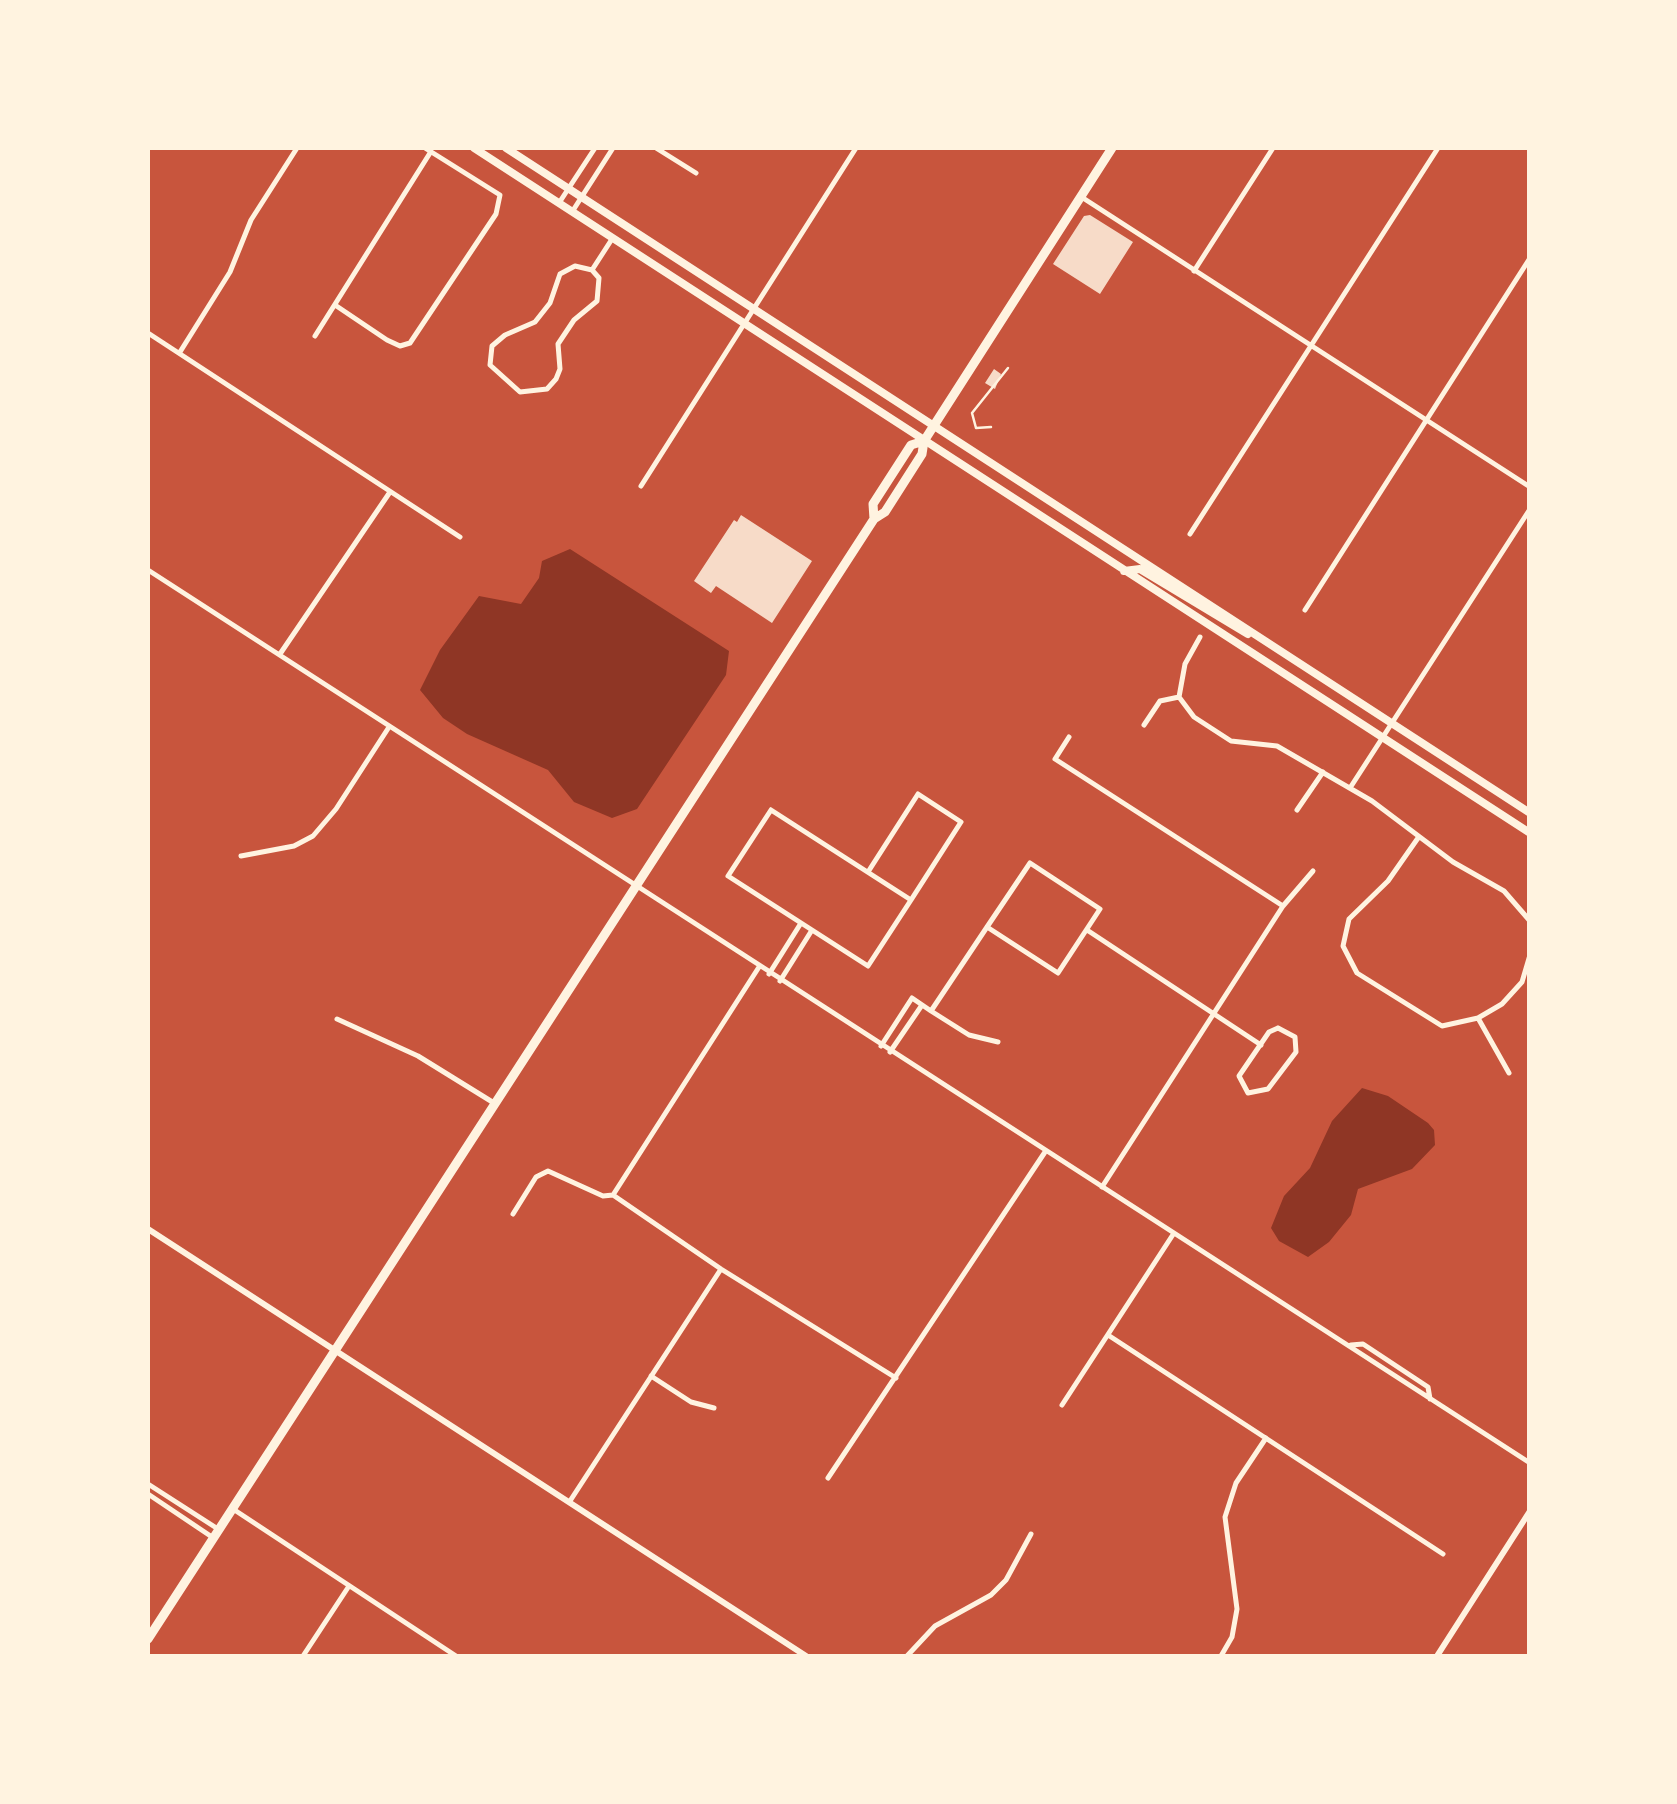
<!DOCTYPE html>
<style>
body{margin:0}
#map{position:relative;width:1677px;height:1804px;overflow:hidden;background:#c8553d;font-family:Rubik,sans-serif}
canvas{display:block}
.frame{position:absolute;inset:0;border:150px solid #fff3e0;pointer-events:none}
</style>
<div id="map">
<canvas width="1677" height="1804"></canvas>
<div class="frame"></div>
</div>
<script>
const c = document.querySelector('canvas').getContext('2d');
c.lineJoin = 'round';
function fill(path, color) { c.fillStyle = color; c.fill(path, 'evenodd'); }
const toPath = rows => new Path2D(rows.map(r => 'M' + r).join(''));
function stroke(path, color, width, dash) { c.strokeStyle = color; c.lineWidth = width; c.lineCap = dash ? 'butt' : 'round'; c.setLineDash(dash || []); c.stroke(path); }
const water = toPath([
 [570,549,729,651,726,675,637,809,612,818,574,802,548,770,467,734,443,718,420,690,440,650,479,596,521,604,539,578,542,561],
 [1362,1088,1388,1096,1428,1123,1434,1130,1435,1145,1412,1169,1358,1189,1351,1215,1329,1242,1308,1257,1279,1241,1271,1228,1284,1196,1310,1168,1332,1121]
]);
const building = toPath([
 [1090,215,1133,242,1100,294,1053,264,1084,216],
 [994,369,1001,374,995,389,985,383],
 [741,515,812,561,772,623,716,586,711,593,694,581,734,520,737,522]
]);
const service = toPath([
 [991,427,976,428,972,413,1008,368]
]);
const minor = toPath([
 [656,148,696,173],
 [1083,198,1530,487],
 [559,203,595,148],
 [572,212,613,148],
 [575,266,592,270,599,278,597,301,574,320,558,344,560,369,556,379,547,389,520,392,490,365,492,346,505,335,535,322,550,303,560,274,575,266],
 [592,270,612,239],
 [1194,271,1273,148],
 [335,305,387,340,400,346,410,343,496,214,500,195,425,148],
 [148,333,460,537],
 [315,336,430,153],
 [180,352,230,272,251,220,297,148],
 [641,486,856,148],
 [1190,534,1438,148],
 [148,570,1530,1463],
 [1305,610,1530,258],
 [280,654,390,492],
 [1179,697,1194,717,1231,741,1277,746,1372,801,1453,862,1504,891,1530,921],
 [1144,725,1160,701,1179,697,1185,664,1200,637],
 [1069,737,1055,759,1283,906],
 [1350,788,1530,509],
 [771,810,911,900,868,966,728,876,771,810],
 [1297,810,1323,772],
 [1418,838,1388,881,1349,919,1343,946,1357,973,1442,1026,1478,1018,1509,1073],
 [241,856,294,846,313,836,336,809,389,727],
 [868,872,918,794,961,822,911,900],
 [1087,930,1261,1045],
 [769,974,801,923],
 [780,981,812,930],
 [931,1011,969,1035,998,1042],
 [1478,1018,1502,1004,1522,982,1530,955],
 [337,1019,418,1056,494,1103],
 [1278,1028,1295,1037,1296,1052,1268,1089,1248,1093,1239,1076,1269,1032,1278,1028],
 [881,1046,912,998,931,1011,987,927,1030,863,1100,909,1058,973,987,927],
 [890,1052,922,1005],
 [1102,1187,1283,906,1313,871],
 [613,1195,759,967],
 [513,1214,536,1177,548,1171,603,1196,613,1195,721,1269,896,1378],
 [1108,1335,1443,1554],
 [1351,1345,1363,1344,1428,1387,1430,1399],
 [651,1376,691,1402,714,1408],
 [1062,1405,1174,1233],
 [828,1478,1045,1152],
 [148,1484,218,1529],
 [148,1494,212,1537],
 [570,1501,721,1269],
 [233,1509,456,1656],
 [303,1656,349,1586],
 [907,1656,935,1626,991,1595,1006,1580,1031,1534],
 [1221,1656,1232,1637,1237,1609,1225,1517,1236,1483,1266,1438]
]);
const tertiary = toPath([
 [148,1229,806,1656],
 [1437,1656,1530,1511]
]);
const secondary = toPath([
 [474,148,1530,833],
 [506,148,1530,813],
 [1124,571,1140,569,1248,634]
]);
const primary = toPath([
 [874,519,873,504,911,445,924,441],
 [148,1639,874,519,885,512,922,454,924,441,1112,148]
]);
fill(water, '#8f3625');
fill(building, '#f7dbc8');
stroke(service, '#fff3e0', 2.5);
stroke(minor, '#fff3e0', 5);
stroke(tertiary, '#fff3e0', 6);
stroke(secondary, '#fff3e0', 8);
stroke(primary, '#fff3e0', 9);
</script>
